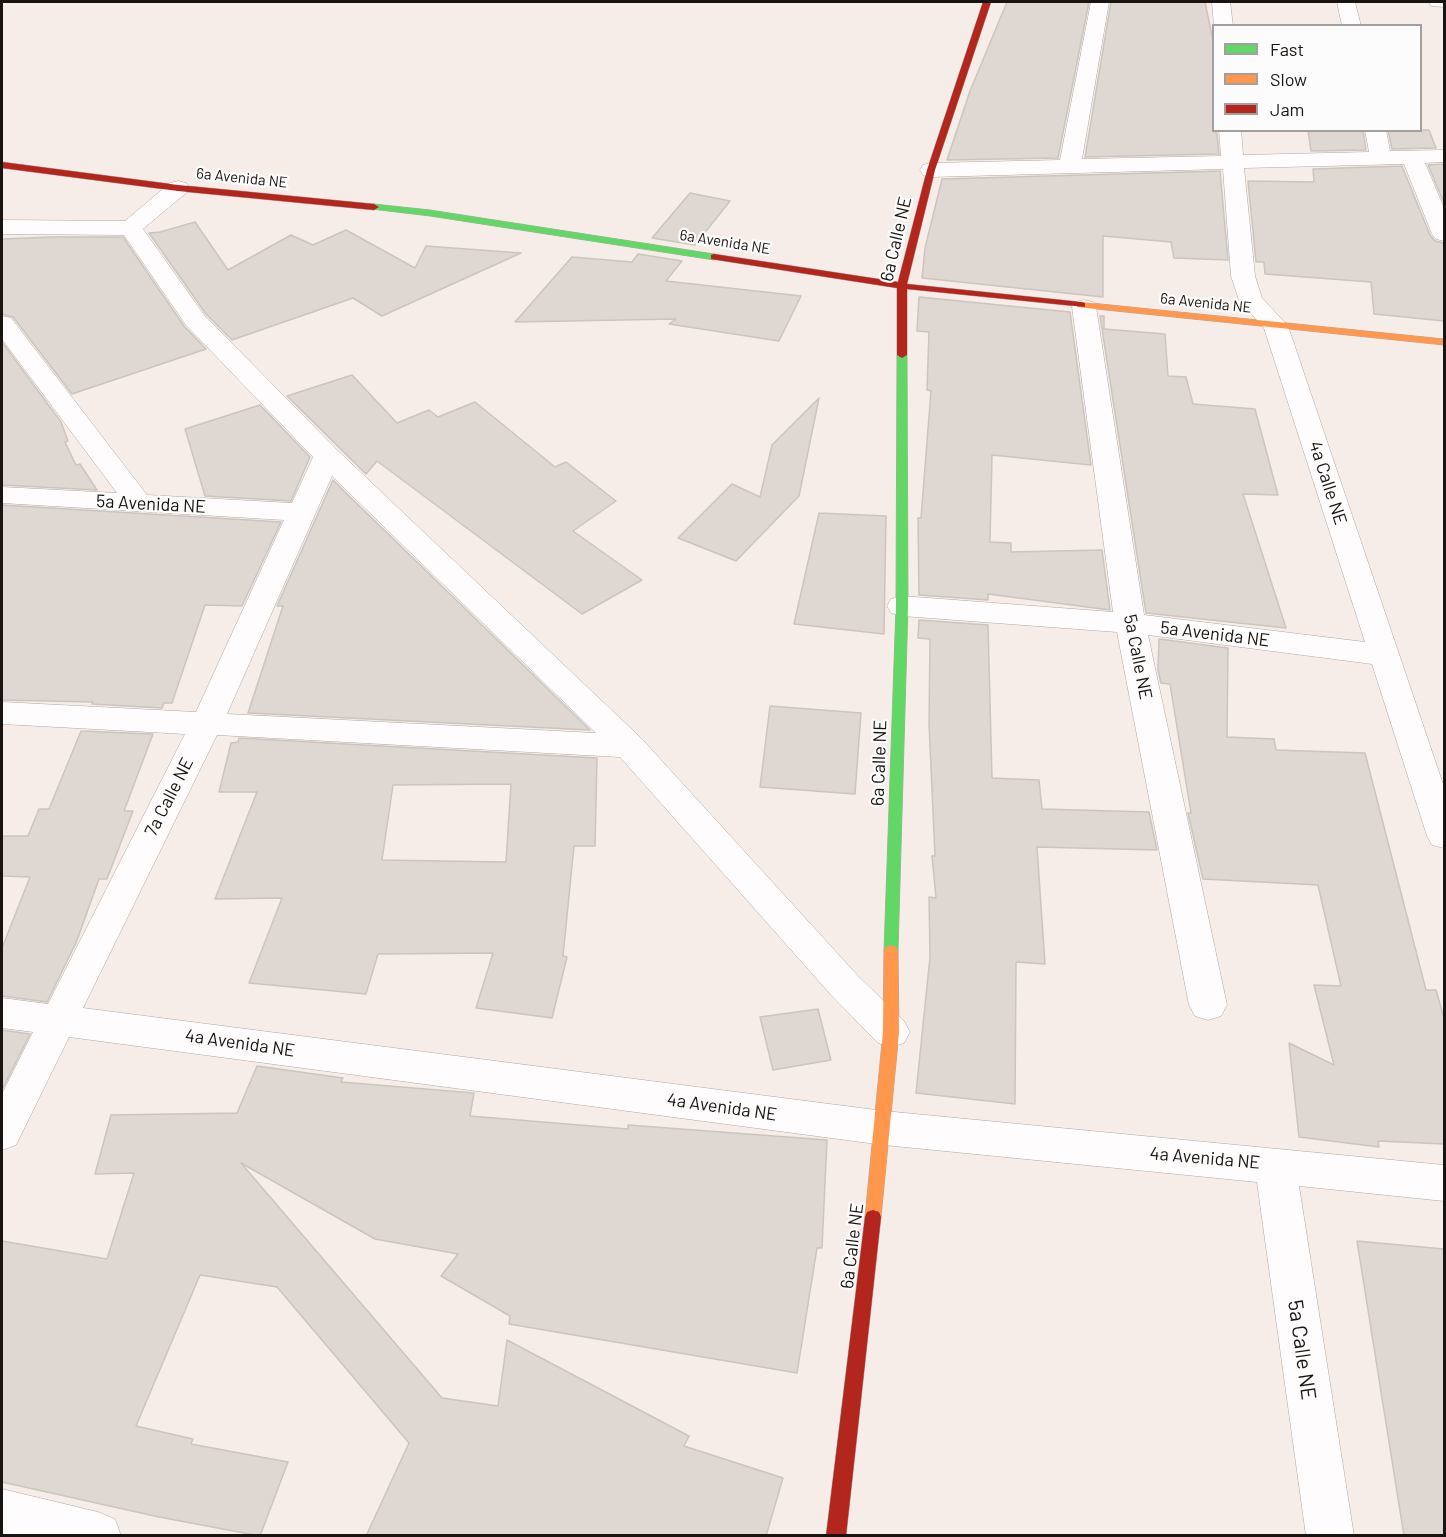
<!DOCTYPE html>
<style>
body{margin:0}
#map{position:relative;width:1446px;height:1537px;overflow:hidden;background:#f7ede8;font-family:Barlow,sans-serif}
canvas{display:block}
.frame{position:absolute;inset:0;border:3px solid #1a1410;pointer-events:none}
.legend{position:absolute;left:1212px;top:24px;width:210px;height:108px;box-sizing:border-box;background:#fcfcfc;border:2px solid #a29f9e;margin:0;padding:8px 10px;list-style:none;font-size:18px;color:#1a1410}
.legend li{display:flex;align-items:center;gap:12px;height:30px}
.legend b{width:30px;border:2px solid #a29f9e}
</style>
<div id="map">
<canvas width="1446" height="1537"></canvas>
<div class="frame"></div>
<ul class="legend">
<li><b style="height:8px;background:#63d668"></b>Fast</li>
<li><b style="height:8px;background:#ff974d"></b>Slow</li>
<li><b style="height:8px;background:#b3261e"></b>Jam</li>
</ul>
</div>
<script>
const c = document.querySelector('canvas').getContext('2d');
c.lineJoin = 'round';
function fill(path, color) { c.fillStyle = color; c.fill(path, 'evenodd'); }
const toPath = rows => new Path2D(rows.map(r => 'M' + r).join(''));
function stroke(path, color, width, dash) { c.strokeStyle = color; c.lineWidth = width; c.lineCap = dash ? 'butt' : 'round'; c.setLineDash(dash || []); c.stroke(path); }
function write(font, color, halo, rows, align = 'center') {
  c.font = font + ' Barlow,sans-serif'; c.lineWidth = 4.5; c.setLineDash([]); c.textBaseline = 'middle'; c.strokeStyle = halo; c.fillStyle = color; for (const [text, x, y, turn = 0] of rows) {
    c.save(); c.translate(x, y); c.rotate((+turn || 0) * Math.PI / 180); c.textAlign = isNaN(turn) ? turn : align; if (halo) c.strokeText(text, 0, 0); c.fillText(text, 0, 0); c.restore();
  }
}
const building = toPath([
 [1007,2,1089,2,1058,158,947,160,970,91,1007,2],
 [1111,2,1205,2,1214,45,1214,130,1217,134,1219,154,1085,157,1111,2],
 [1308,130,1363,130,1366,150,1311,151,1308,130],
 [1388,130,1429,130,1436,148,1392,149,1388,130],
 [1443,164,1444,167,1444,203,1428,165,1443,164],
 [1402,166,1430,235,1435,241,1444,243,1444,321,1374,314,1371,282,1265,274,1264,262,1256,262,1248,181,1314,182,1313,169,1402,166],
 [1220,171,1228,260,1174,258,1171,242,1103,236,1103,297,922,278,925,248,942,179,1220,171],
 [690,193,730,201,695,245,652,238,690,193],
 [195,222,228,270,291,235,313,245,346,230,415,268,426,246,521,253,382,316,353,298,232,340,206,314,149,233,160,232,195,222],
 [52,237,123,237,184,326,206,349,72,394,13,317,2,314,2,239,52,237],
 [638,254,682,261,666,281,801,296,779,341,669,324,676,319,515,322,572,257,632,262,638,254],
 [919,297,1070,312,1091,465,992,455,990,542,1011,543,1011,552,1102,550,1110,610,988,594,988,600,919,595,918,518,921,518,931,391,927,390,929,332,917,331,919,297],
 [1100,316,1104,316,1104,329,1165,334,1168,376,1186,377,1193,404,1255,409,1278,495,1243,494,1286,628,1146,613,1100,316],
 [2,342,61,422,68,441,65,442,76,465,80,464,97,490,2,485,2,342],
 [352,375,397,423,429,410,438,417,475,402,555,467,566,462,616,501,573,531,642,580,582,614,377,461,366,474,287,396,352,375],
 [819,398,799,496,736,561,678,538,732,484,760,497,772,445,819,398],
 [260,405,310,457,291,501,205,496,185,429,260,405],
 [333,480,348,495,590,730,248,713,283,606,277,606,333,480],
 [2,505,281,522,242,606,205,605,172,703,164,703,162,708,92,704,93,702,2,700,2,505],
 [819,513,886,516,884,634,794,624,819,513],
 [919,620,988,625,992,778,1039,780,1042,809,1149,812,1157,850,1037,847,1045,964,1016,962,1015,1104,916,1093,930,957,929,897,936,898,932,856,935,856,929,724,930,639,918,638,919,620],
 [1159,639,1228,648,1227,737,1274,739,1276,750,1365,753,1426,990,1436,990,1444,1018,1444,1144,1378,1141,1379,1147,1299,1137,1289,1043,1334,1065,1314,985,1341,986,1318,885,1203,879,1188,813,1191,813,1170,684,1161,683,1158,670,1159,639],
 [770,706,861,713,855,794,760,787,770,706],
 [81,731,153,734,124,811,133,811,107,879,99,879,76,943,47,1002,2,996,2,948,30,877,2,876,2,836,28,836,39,809,49,809,81,731],
 [239,738,597,758,595,846,574,846,563,956,567,957,552,1018,476,1008,493,953,378,954,366,994,249,983,282,898,215,899,257,792,219,792,231,743,238,742,239,738],
 [511,784,506,862,382,860,393,785,511,784],
 [818,1009,831,1060,773,1070,760,1017,818,1009],
 [2,1030,30,1034,2,1090,2,1030],
 [257,1066,343,1078,341,1082,474,1093,470,1116,628,1129,628,1125,827,1140,822,1248,817,1248,797,1373,509,1324,510,1316,441,1276,458,1254,375,1239,241,1163,442,1398,498,1406,507,1340,689,1436,684,1446,783,1478,766,1536,366,1536,409,1443,277,1287,200,1275,136,1426,193,1439,191,1444,288,1462,260,1536,159,1517,2,1482,2,1241,107,1259,134,1173,95,1174,111,1115,237,1113,257,1066],
 [1357,1241,1444,1249,1444,1536,1404,1536,1357,1241]
]);
const street = toPath([
 [1091,2,1109,2,1082,159,1221,156,1219,130,1241,130,1243,155,1369,152,1365,130,1386,130,1390,151,1444,150,1444,162,1425,163,1444,208,1444,241,1436,239,1432,234,1404,164,1244,168,1255,276,1262,298,1288,326,1444,787,1444,848,1432,845,1427,836,1372,664,1148,635,1227,1005,1221,1016,1208,1020,1195,1016,1189,1005,1117,632,902,616,891,613,887,606,891,599,902,596,1113,612,1072,307,1075,302,1084,300,1093,302,1096,307,1144,615,1365,642,1264,328,1239,300,1231,276,1223,169,931,177,923,175,920,170,923,165,931,163,1060,160,1091,2],
 [1212,2,1230,2,1233,26,1214,26,1212,2],
 [1337,2,1355,2,1361,26,1342,26,1337,2],
 [1429,2,1444,2,1444,7,1431,6,1429,2],
 [178,181,186,183,189,188,186,193,143,229,204,315,337,450,641,738,858,976,904,1021,910,1032,904,1043,891,1047,878,1043,832,996,620,757,217,735,83,1008,884,1111,1444,1165,1444,1201,1299,1186,1354,1536,1306,1536,1257,1182,884,1145,69,1037,16,1145,2,1150,2,1094,33,1032,2,1028,2,998,48,1004,185,734,2,724,2,702,196,712,284,520,2,503,2,487,117,493,2,339,2,316,11,318,147,495,292,503,313,457,186,325,124,235,2,234,2,220,125,221,170,183,178,181],
 [332,476,596,733,227,714,332,476],
 [2,1489,98,1512,115,1519,121,1536,2,1535,2,1489]
]);
const fast = toPath([
 [374,204,430,210,714,254,719,257,714,260,430,216,371,209,371,205,374,204],
 [902,352,907,355,908,606,898,951,896,955,891,957,886,955,884,951,896,606,897,355,902,352]
]);
const slow = toPath([
 [1081,302,1444,339,1444,345,1077,307,1077,303,1081,302],
 [891,945,896,947,898,951,899,1032,881,1217,879,1222,873,1224,867,1222,865,1217,883,1032,884,951,886,947,891,945]
]);
const jam = toPath([
 [983,2,991,2,935,170,907,284,1081,302,1085,303,1085,307,907,289,907,355,902,358,897,355,897,288,711,259,711,255,714,254,898,282,927,170,983,2],
 [2,162,178,185,374,204,379,207,374,210,178,191,2,168,2,162],
 [873,1210,879,1212,881,1217,846,1536,826,1536,865,1217,867,1212,873,1210]
]);
const farStreetnames = [
 ["6a Avenida NE",242,178,6],
 ["6a Avenida NE",725,242,9],
 ["6a Avenida NE",1206,303,6]
];
const streetNames = [
 ["6a Calle NE",896,239,-77],
 ["4a Calle NE",1328,483,72],
 ["5a Avenida NE",151,504,3],
 ["5a Avenida NE",1215,634,7],
 ["5a Calle NE",1138,657,79],
 ["6a Calle NE",879,763,-88],
 ["7a Calle NE",169,797,-63],
 ["4a Avenida NE",240,1043,8],
 ["4a Avenida NE",722,1107,8],
 ["4a Avenida NE",1205,1158,5],
 ["6a Calle NE",852,1246,-83]
];
const nearStreetnames = [
 ["5a Calle NE",1302,1350,82]
];
fill(building, '#ded7d2');
stroke(building, '#cbc4bf', 1.5);
stroke(street, '#afa7a3', 1);
stroke(fast, '#afa7a3', 1);
stroke(slow, '#afa7a3', 1);
stroke(jam, '#afa7a3', 1);
fill(street, '#fefcfc');
fill(fast, '#63d668');
fill(slow, '#ff974d');
fill(jam, '#b3261e');
write('15px', '#1a1410', '#fcfcfc', farStreetnames);
write('18px', '#1a1410', '#fcfcfc', streetNames);
write('21px', '#1a1410', '#fcfcfc', nearStreetnames);
</script>
